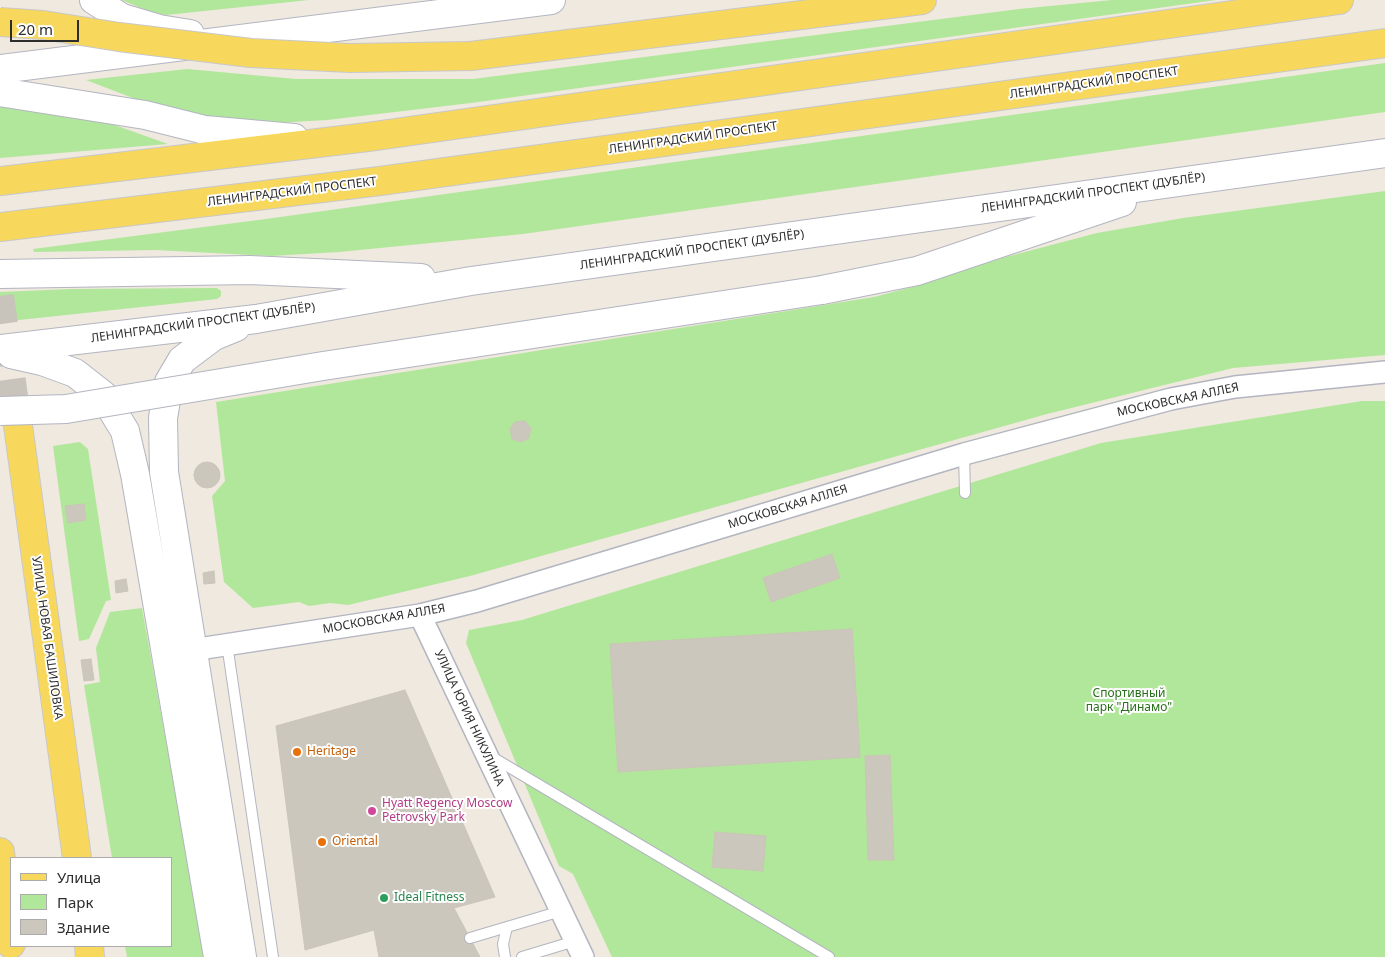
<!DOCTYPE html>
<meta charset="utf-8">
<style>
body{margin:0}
#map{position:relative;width:1385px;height:957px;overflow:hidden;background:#efe9df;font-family:"Noto Sans",sans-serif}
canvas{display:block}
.legend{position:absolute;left:10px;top:857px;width:162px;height:90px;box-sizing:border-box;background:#fff;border:1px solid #ababab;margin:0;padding:6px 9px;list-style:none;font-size:15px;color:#2d2d2d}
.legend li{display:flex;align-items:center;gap:10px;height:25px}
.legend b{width:25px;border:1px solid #ababab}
.scale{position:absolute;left:10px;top:20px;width:69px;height:22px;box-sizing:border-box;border:2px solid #2d2d2d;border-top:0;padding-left:6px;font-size:15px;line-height:18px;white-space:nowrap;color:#2d2d2d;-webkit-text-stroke:4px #fff;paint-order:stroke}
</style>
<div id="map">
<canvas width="1385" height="957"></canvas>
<ul class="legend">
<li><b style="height:6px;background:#f7d85c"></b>Улица</li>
<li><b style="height:14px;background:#b1e79a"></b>Парк</li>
<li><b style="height:14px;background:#cbc7bd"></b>Здание</li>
</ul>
<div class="scale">20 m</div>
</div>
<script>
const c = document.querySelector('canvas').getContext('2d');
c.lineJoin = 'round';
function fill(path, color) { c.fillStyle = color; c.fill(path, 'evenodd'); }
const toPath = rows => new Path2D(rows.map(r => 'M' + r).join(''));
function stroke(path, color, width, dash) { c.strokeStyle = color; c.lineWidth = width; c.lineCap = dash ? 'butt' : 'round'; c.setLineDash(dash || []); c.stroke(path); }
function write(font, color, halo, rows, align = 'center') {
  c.font = font + ' "Noto Sans",sans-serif'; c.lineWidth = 4; c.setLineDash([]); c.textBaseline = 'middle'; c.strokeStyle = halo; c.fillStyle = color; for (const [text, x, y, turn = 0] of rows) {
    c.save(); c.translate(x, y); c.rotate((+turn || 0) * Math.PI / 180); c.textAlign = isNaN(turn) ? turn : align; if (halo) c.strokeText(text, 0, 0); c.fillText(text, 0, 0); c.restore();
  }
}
const green = toPath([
 [122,0,309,0,166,15,148,11],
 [1112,0,1216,0,471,103,327,120,275,123,227,122,151,105,86,80,187,69,296,79,473,79,1019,9],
 [1385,63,1385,112,523,234,339,252,271,256,155,250,34,252,33,249,266,219],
 [0,104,92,117,168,144,0,158],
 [1385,191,1385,355,1233,368,1047,414,470,576,348,605,330,603,309,606,299,602,253,608,224,582,212,496,225,481,216,402,874,297,920,285,1002,258,1097,233,1183,218],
 [217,288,221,291,221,296,217,299,0,322,0,292,71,289],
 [1362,401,1385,401,1385,957,612,957,573,874,559,866,466,643,469,630,522,620,1101,443],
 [80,442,88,449,111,600,106,601,89,639,79,641,53,446],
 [142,608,205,957,127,957,125,946,171,946,171,858,112,858,84,685,100,682,96,648,110,612]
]);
const building = toPath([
 [525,421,531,428,529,438,521,442,512,439,510,429,515,422,525,421],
 '194 475a13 13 0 1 1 26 0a13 13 0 1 1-26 0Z',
 [84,504,86,520,68,523,65,506,84,504],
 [832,554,840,578,771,602,763,578,832,554],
 [214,571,215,583,204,584,203,573,214,571],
 [126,579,128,591,116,593,115,581,126,579],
 [852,629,860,757,618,772,610,644,852,629],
 [91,659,94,680,84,681,81,660,91,659],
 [405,690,495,897,454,908,480,957,379,957,374,930,305,950,276,726,405,690],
 [890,755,894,860,868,860,865,756,890,755],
 [715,832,766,836,763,871,712,867,715,832]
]);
const primaryTunnel = toPath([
 [0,296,17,418]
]);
const lane = toPath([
 [964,454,965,493],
 [227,644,273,957],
 [492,757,829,957],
 [470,938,561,911],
 [505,957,503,944,507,927],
 [522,957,575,941]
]);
const street = toPath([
 [420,615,583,957],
 [192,650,420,615,477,601,964,454,1171,399,1235,387,1385,372]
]);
const secondary = toPath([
 [94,0,122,18,159,29,190,34],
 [0,69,551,0],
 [0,92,145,115,205,130,294,138],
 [0,274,250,270,421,278],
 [822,290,917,271,1122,202],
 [236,327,214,336,182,360,169,382,163,418,164,472,242,957],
 [0,349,256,319,471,281,1385,153],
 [11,354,42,361,75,373,103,395,125,431,135,474,218,957]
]);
const primary = toPath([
 [471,56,922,0],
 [0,181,368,137,1339,0],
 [0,227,380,181,1385,43],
 [17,418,77,858],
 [0,852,11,944],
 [89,946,90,957]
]);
const secondaryBridge = toPath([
 [0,411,66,409,323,366,822,290]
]);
const primaryBridge = toPath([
 [0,22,43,25,119,37,251,53,350,58,471,56]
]);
const markers = [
 [297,752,5,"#e8710a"],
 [372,811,5,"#d1479c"],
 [322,842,5,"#e8710a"],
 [384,898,5,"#2e9e5b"]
];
const streetNames = [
 ["ЛЕНИНГРАДСКИЙ ПРОСПЕКТ",1094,83,-8],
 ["ЛЕНИНГРАДСКИЙ ПРОСПЕКТ",693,138,-8],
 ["ЛЕНИНГРАДСКИЙ ПРОСПЕКТ",292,192,-7],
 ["ЛЕНИНГРАДСКИЙ ПРОСПЕКТ (ДУБЛЁР)",1093,193,-8],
 ["ЛЕНИНГРАДСКИЙ ПРОСПЕКТ (ДУБЛЁР)",692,250,-8],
 ["ЛЕНИНГРАДСКИЙ ПРОСПЕКТ (ДУБЛЁР)",203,323,-8],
 ["МОСКОВСКАЯ АЛЛЕЯ",1178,400,-12],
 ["МОСКОВСКАЯ АЛЛЕЯ",788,507,-17],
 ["МОСКОВСКАЯ АЛЛЕЯ",384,619,-10],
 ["УЛИЦА НОВАЯ БАШИЛОВКА",47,638,82],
 ["УЛИЦА ЮРИЯ НИКУЛИНА",469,718,65]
];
const parkNames = [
 ["Спортивный",1129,694],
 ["парк \"Динамо\"",1129,708]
];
const foodNames = [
 ["Heritage",307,752],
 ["Oriental",332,842]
];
const hotelNames = [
 ["Hyatt Regency Moscow",382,804],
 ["Petrovsky Park",382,818]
];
const leisureNames = [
 ["Ideal Fitness",394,898]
];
fill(green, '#b1e79a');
fill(building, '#cbc7bd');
stroke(building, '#cbc5b8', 1);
stroke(primaryTunnel, '#c8c3bb', 28, [28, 14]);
stroke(lane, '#b3b5c1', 12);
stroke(street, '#b3b5c1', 24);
stroke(secondary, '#b3b5c1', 30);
stroke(primary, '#c8c8c8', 30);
stroke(lane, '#fff', 10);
stroke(street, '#fff', 21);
stroke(secondary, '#fff', 28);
stroke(primary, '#f7d85c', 28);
stroke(secondaryBridge, '#b3b5c1', 30, []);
stroke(primaryBridge, '#c8c8c8', 30, []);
stroke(secondaryBridge, '#fff', 28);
stroke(primaryBridge, '#f7d85c', 28);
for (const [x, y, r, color] of markers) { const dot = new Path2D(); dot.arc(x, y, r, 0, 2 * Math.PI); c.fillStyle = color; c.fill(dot); stroke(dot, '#fff', 2); }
write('12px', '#2d2d2d', '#fff', streetNames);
write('12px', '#276f18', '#fff', parkNames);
write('12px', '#c56008', '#fff', foodNames, 'left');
write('12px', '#b23c85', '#fff', hotelNames, 'left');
write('12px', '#27864d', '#fff', leisureNames, 'left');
</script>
